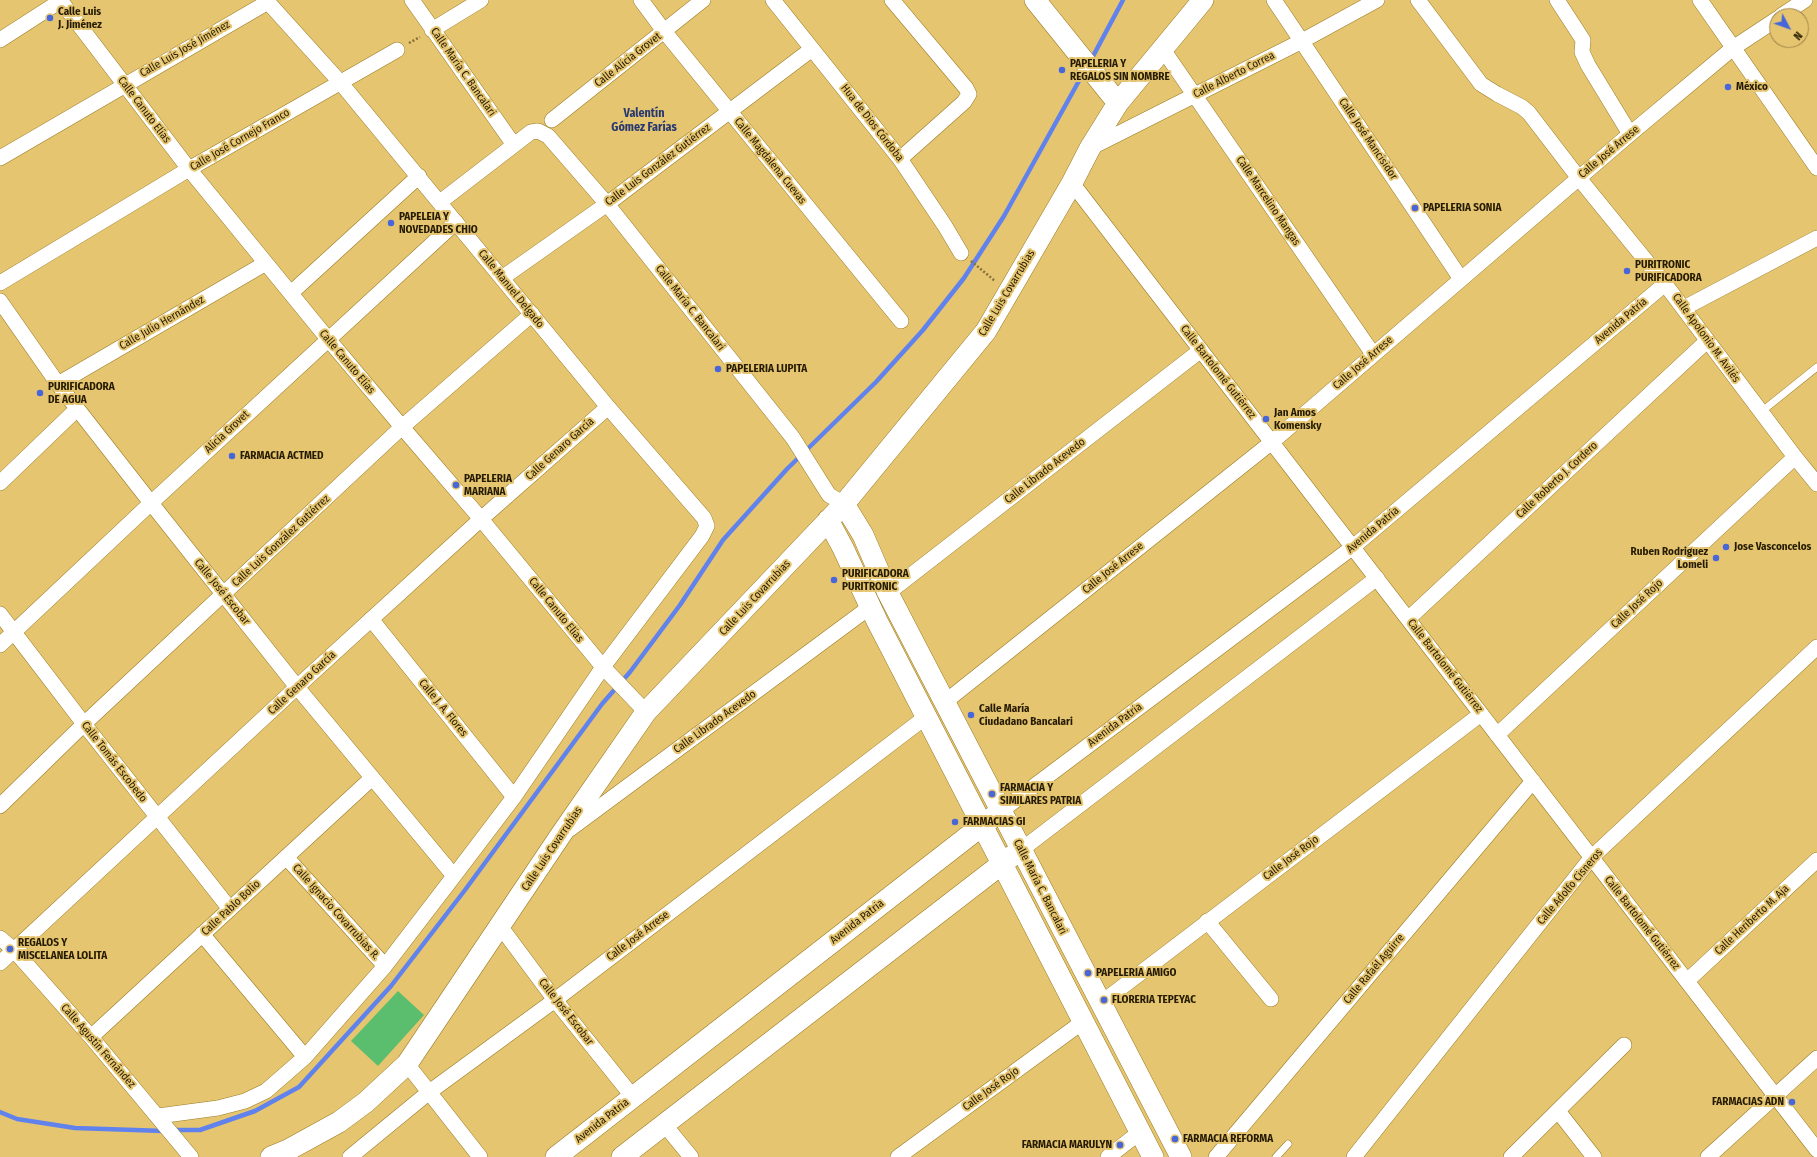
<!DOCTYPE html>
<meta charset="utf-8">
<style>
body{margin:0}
#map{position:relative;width:1817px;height:1157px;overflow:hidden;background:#e6c571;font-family:"Fira Sans Condensed",sans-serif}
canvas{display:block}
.north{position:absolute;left:1769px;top:8px;width:40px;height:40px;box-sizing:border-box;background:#e6c571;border:1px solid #998144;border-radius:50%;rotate:131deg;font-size:11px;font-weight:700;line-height:16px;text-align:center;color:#251b01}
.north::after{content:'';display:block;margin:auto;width:14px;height:18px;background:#4666d9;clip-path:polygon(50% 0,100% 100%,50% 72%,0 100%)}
</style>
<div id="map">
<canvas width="1817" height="1157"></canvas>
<div class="north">N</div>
</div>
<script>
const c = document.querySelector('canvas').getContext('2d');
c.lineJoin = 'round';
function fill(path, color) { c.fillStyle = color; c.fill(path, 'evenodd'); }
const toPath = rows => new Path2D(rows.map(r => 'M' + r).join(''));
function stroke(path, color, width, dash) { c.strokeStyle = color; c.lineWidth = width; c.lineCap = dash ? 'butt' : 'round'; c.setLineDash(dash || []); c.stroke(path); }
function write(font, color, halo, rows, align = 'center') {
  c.font = font + ' "Fira Sans Condensed",sans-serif'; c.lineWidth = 4; c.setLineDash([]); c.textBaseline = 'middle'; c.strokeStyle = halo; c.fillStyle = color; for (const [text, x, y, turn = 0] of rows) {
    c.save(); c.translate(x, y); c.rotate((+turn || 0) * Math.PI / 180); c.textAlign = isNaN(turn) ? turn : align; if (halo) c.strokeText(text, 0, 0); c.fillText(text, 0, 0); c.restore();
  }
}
const green = toPath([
 [398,991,424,1015,378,1066,351,1041]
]);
const stream = toPath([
 [1091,60,1123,0],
 [0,1112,17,1119,75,1128,164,1131],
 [174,1130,200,1130,255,1111,299,1087,391,986,465,890,602,704,630,672,680,605,723,540,787,469,876,382,923,330,964,278,1004,216,1085,70]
]);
const path = toPath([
 [409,43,420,37],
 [971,261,995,281]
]);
const lane = toPath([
 [1761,412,1817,367],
 [1276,1157,1288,1144]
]);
const street = toPath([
 [60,0,189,169,328,339,402,427,481,519,603,667,646,712],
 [412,0,514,145],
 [641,0,664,31,901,321],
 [773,0,900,159,945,226,961,253],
 [892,0,966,88,969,94,964,102,900,159],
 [1274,0,1461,279],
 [1418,0,1481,84,1497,94,1522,107,1529,113,1578,177,1665,284,1795,457,1817,484],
 [1557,0,1583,40,1582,52,1588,65,1630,134],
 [1700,0,1817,168],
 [1781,16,1805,0],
 [432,30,481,0],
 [0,40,62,0],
 [1162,48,1373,354],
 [552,120,703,0],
 [1090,148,1302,41,1377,0],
 [0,158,268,2],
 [1072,183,1817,1150],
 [440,202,531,132,538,131,548,136,607,204,793,438,829,495,844,504],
 [502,278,607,204,812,49],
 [0,283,189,169,397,50],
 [291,293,419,176],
 [0,301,58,384,151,503,297,687,454,876],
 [1684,308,1817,238],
 [58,384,266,263],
 [0,483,77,409],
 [888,593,1201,350],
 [0,614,84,724,230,909],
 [371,619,514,797],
 [1408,619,1707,341],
 [0,645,151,503,456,222],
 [945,702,1272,442,1630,134,1733,48,1777,19],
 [1497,735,1795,457],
 [0,806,84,724,402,427,532,314],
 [1001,811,1353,547,1665,284],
 [570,829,870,607],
 [1021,850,1377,578],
 [286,857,385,966],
 [1207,921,1271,999],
 [500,926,555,1000,633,1097],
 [202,934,305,1057],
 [0,938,13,949,91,1037,191,1157],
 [0,963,297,687,481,519,608,407],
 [1687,981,1817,860],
 [1101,1003,1481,714],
 [91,1037,372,778],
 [407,1064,480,1157],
 [1558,1111,1594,1157],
 [158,1116,218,1108,245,1101,266,1091,305,1057,385,966,454,876,514,797,603,667,702,536,707,526,704,518,608,407,340,82,266,0],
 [664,1124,691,1157],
 [350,1157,428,1093,555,1000,927,716],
 [898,1157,1084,1021],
 [1108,1157,1140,1132],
 [1216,1157,1533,781],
 [1354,1157,1592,857,1817,647],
 [1511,1157,1624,1045],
 [1708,1157,1817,1058]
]);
const secondary = toPath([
 [1035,0,1118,103],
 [844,504,863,535,888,593,1181,1157],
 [828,520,843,548,877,621,1153,1157],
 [271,1157,288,1150,339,1122,366,1102,407,1064,560,836,646,712,844,504,986,331,1072,183,1090,148,1118,103,1203,0],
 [556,1157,993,817],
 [622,1157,1012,856]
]);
const markers = [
 [50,18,4,"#4666d9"],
 [1062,70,4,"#4666d9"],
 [1728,87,4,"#4666d9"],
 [1415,208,4,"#4666d9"],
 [391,223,4,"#4666d9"],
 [1627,271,4,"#4666d9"],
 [718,369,4,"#4666d9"],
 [40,393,4,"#4666d9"],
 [1266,419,4,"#4666d9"],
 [232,456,4,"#4666d9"],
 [456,485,4,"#4666d9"],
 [1726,547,4,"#4666d9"],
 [1716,558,4,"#4666d9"],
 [834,580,4,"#4666d9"],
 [971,715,4,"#4666d9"],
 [992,794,4,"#4666d9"],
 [955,822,4,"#4666d9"],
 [10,949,4,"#4666d9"],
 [1088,973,4,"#4666d9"],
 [1104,1000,4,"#4666d9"],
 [1792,1102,4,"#4666d9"],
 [1175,1139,4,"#4666d9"],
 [1120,1145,4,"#4666d9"]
];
const poiNames = [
 ["Calle Luis",58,12],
 ["J. Jiménez",58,25],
 ["PAPELERIA Y",1070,64],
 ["REGALOS SIN NOMBRE",1070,77],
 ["México",1736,87],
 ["PAPELERIA SONIA",1423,208],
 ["PAPELEIA Y",399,217],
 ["NOVEDADES CHIO",399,230],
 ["PURITRONIC",1635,265],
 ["PURIFICADORA",1635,278],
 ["PAPELERIA LUPITA",726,369],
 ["PURIFICADORA",48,387],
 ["DE AGUA",48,400],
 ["Jan Amos",1274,413],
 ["Komensky",1274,426],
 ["FARMACIA ACTMED",240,456],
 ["PAPELERIA",464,479],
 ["MARIANA",464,492],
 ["Jose Vasconcelos",1734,547],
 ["Ruben Rodriguez",1708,552,"right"],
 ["Lomeli",1708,565,"right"],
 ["PURIFICADORA",842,574],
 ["PURITRONIC",842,587],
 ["Calle María",979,709],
 ["Ciudadano Bancalari",979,722],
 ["FARMACIA Y",1000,788],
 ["SIMILARES PATRIA",1000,801],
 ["FARMACIAS GI",963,822],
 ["REGALOS Y",18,943],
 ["MISCELANEA LOLITA",18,956],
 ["PAPELERIA AMIGO",1096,973],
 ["FLORERIA TEPEYAC",1112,1000],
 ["FARMACIAS ADN",1784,1102,"right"],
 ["FARMACIA REFORMA",1183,1139],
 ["FARMACIA MARULYN",1112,1145,"right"]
];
const streetNames = [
 ["Calle Luis José Jiménez",185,49,-30],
 ["Calle Alicia Grovet",628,60,-38],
 ["Calle María C. Bancalari",463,72,55],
 ["Calle Alberto Correa",1234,75,-27],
 ["Calle Canuto Elías",144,110,53],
 ["Hua de Dios Córdoba",872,123,52],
 ["Calle José Mancisidor",1368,139,56],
 ["Calle José Cornejo Franco",240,140,-30],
 ["Calle José Arrese",1609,152,-40],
 ["Calle Magdalena Cuevas",770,161,51],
 ["Calle Luis González Gutiérrez",658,165,-37],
 ["Calle Marcelino Mangas",1268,201,56],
 ["Calle Manuel Delgado",511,289,51],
 ["Calle Luis Covarrubias",1007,293,-59],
 ["Calle María C. Bancalari",690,308,52],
 ["Avenida Patria",1621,321,-40],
 ["Calle Julio Hernández",162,323,-30],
 ["Calle Apolonio M. Avilés",1706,338,54],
 ["Calle Canuto Elías",347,362,50],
 ["Calle José Arrese",1363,363,-41],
 ["Calle Bartolomé Gutiérrez",1218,372,52],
 ["Alicia Grovet",227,432,-43],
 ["Calle Genaro García",560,449,-42],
 ["Calle Librado Acevedo",1045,471,-38],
 ["Calle Roberto J. Cordero",1557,480,-43],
 ["Avenida Patria",1373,530,-40],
 ["Calle Luis González Gutiérrez",281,541,-43],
 ["Calle José Arrese",1113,568,-39],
 ["Calle José Escobar",222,592,51],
 ["Calle Luis Covarrubias",755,598,-47],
 ["Calle José Rojo",1637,604,-43],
 ["Calle Canuto Elías",556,610,51],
 ["Calle Bartolomé Gutiérrez",1445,666,52],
 ["Calle Genaro García",302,683,-43],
 ["Calle J. A. Flores",443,708,51],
 ["Calle Librado Acevedo",715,722,-36],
 ["Avenida Patria",1115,725,-37],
 ["Calle Tomás Escobedo",114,762,52],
 ["Calle Luis Covarrubias",552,849,-56],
 ["Calle José Rojo",1291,858,-37],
 ["Calle María C. Bancalari",1040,887,63],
 ["Calle Adolfo Cisneros",1570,887,-50],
 ["Calle Pablo Bolio",231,908,-43],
 ["Calle Ignacio Covarrubias R.",336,912,48],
 ["Calle Heriberto M. Aja",1752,920,-43],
 ["Avenida Patria",857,922,-38],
 ["Calle Bartolomé Gutiérrez",1642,923,52],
 ["Calle José Arrese",638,936,-37],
 ["Calle Rafaél Aguirre",1374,969,-50],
 ["Calle José Escobar",566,1012,52],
 ["Calle Agustín Fernández",98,1046,49],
 ["Calle José Rojo",991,1089,-36],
 ["Avenida Patria",602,1121,-38]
];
const neighbourhoodNames = [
 ["Valentín",644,114],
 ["Gómez Farías",644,128]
];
fill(green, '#5bbe6e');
stroke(stream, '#6082ed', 4.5);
stroke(lane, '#9a7a20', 8);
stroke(street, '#9a7a20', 16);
stroke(secondary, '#9a7a20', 22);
stroke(path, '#867039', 2.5, [2, 2]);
stroke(lane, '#fff', 7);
stroke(street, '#fff', 15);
stroke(secondary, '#fff', 21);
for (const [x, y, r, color] of markers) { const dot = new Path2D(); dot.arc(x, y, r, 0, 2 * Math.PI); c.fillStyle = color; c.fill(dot); stroke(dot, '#e6c571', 1.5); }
write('bold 11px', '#251b01', '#e6c571', poiNames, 'left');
write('11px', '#251b01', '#e6c571', streetNames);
write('bold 12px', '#263870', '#e6c571', neighbourhoodNames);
</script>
